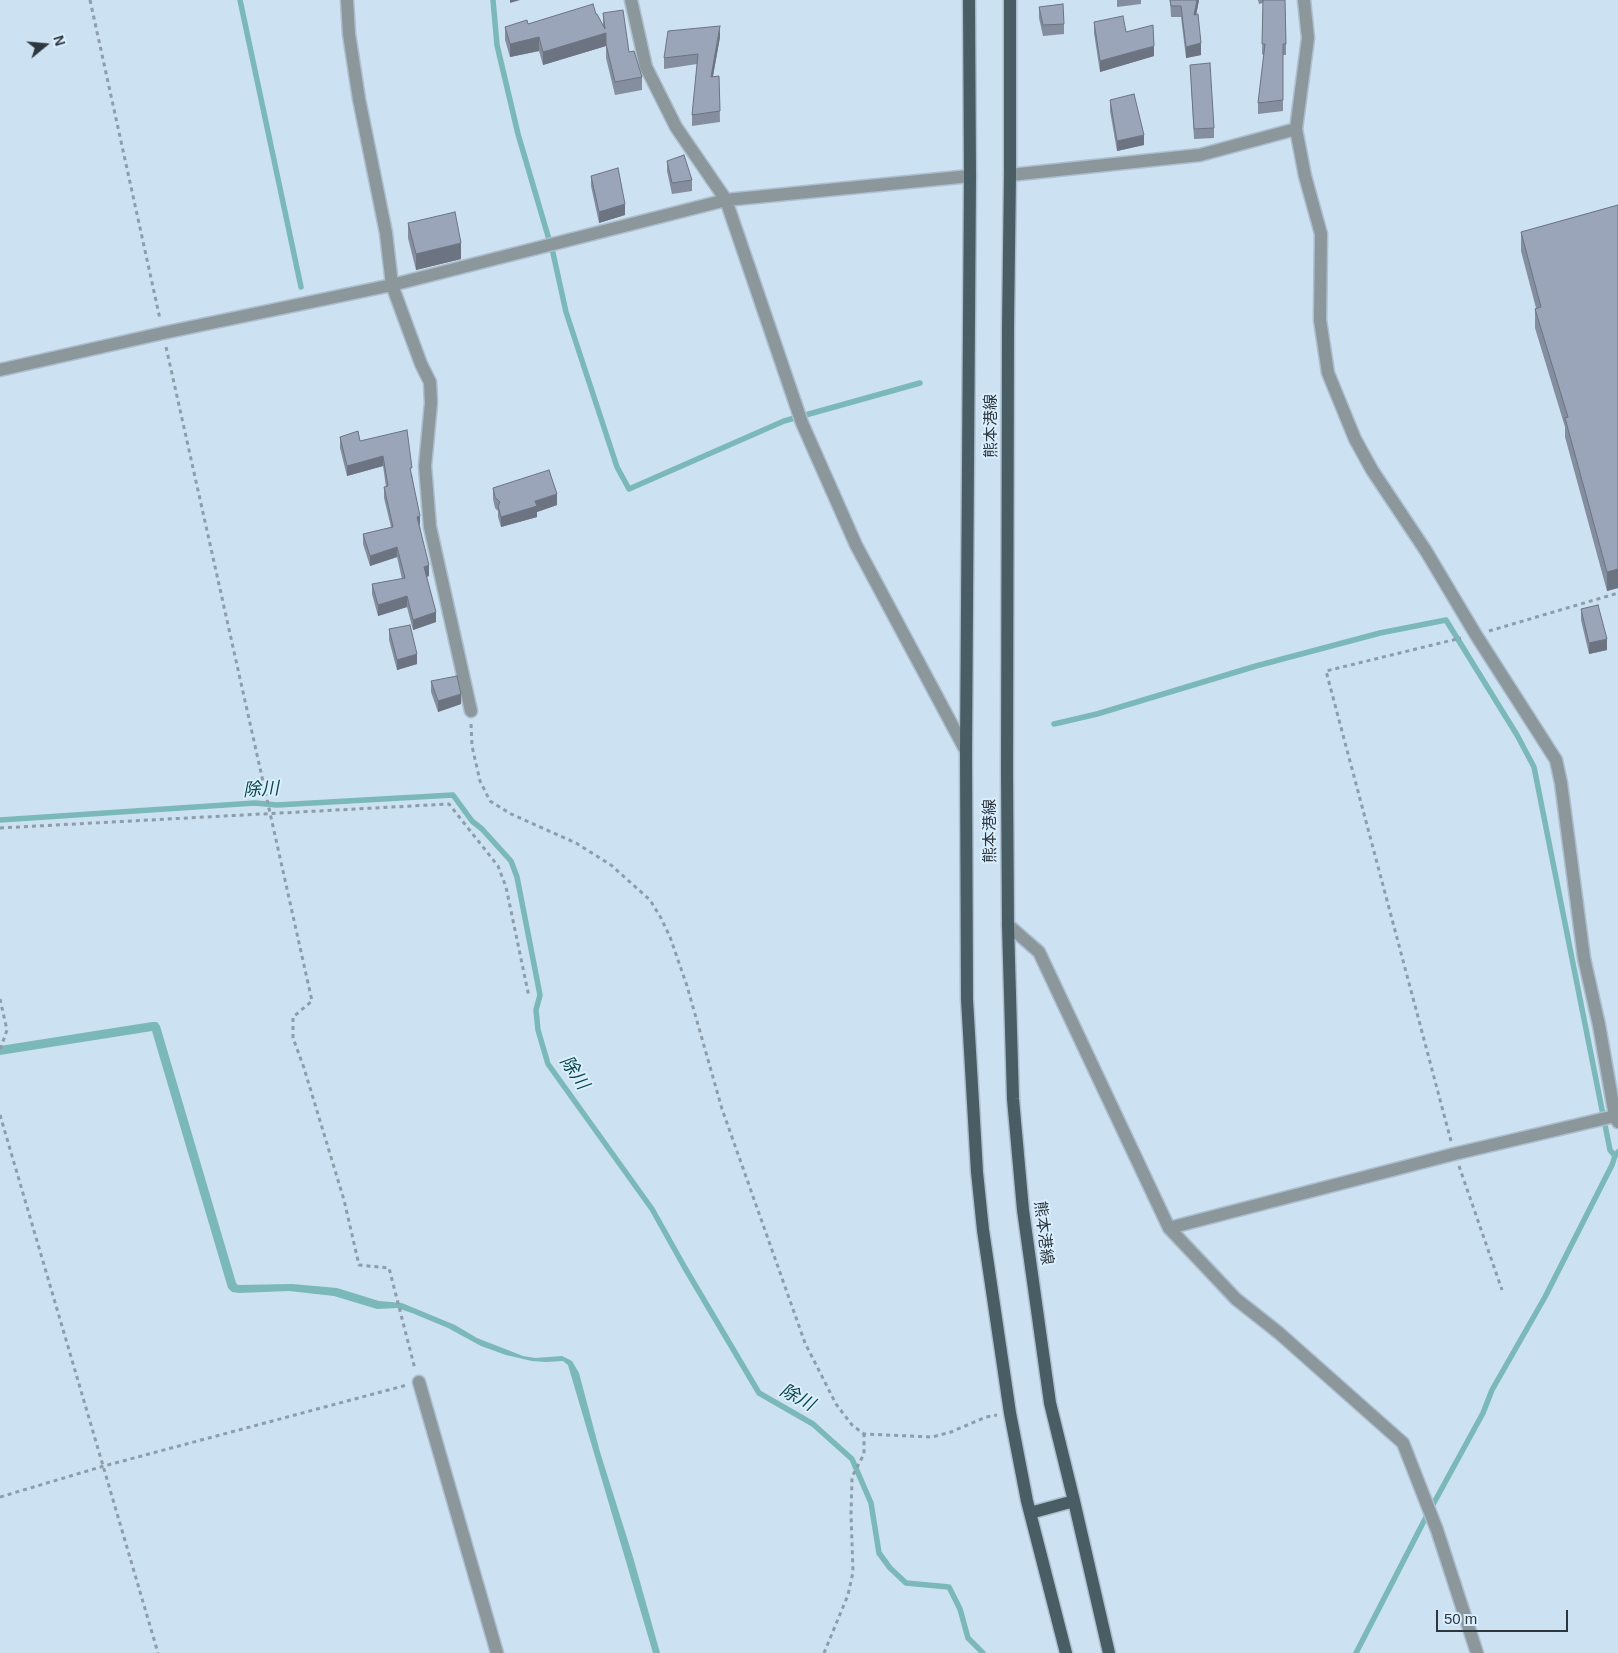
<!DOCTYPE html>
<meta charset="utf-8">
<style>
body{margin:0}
#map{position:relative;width:1618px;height:1653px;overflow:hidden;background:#cce1f2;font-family:Arial,sans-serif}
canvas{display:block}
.north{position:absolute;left:20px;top:20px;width:50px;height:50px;-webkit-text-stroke:4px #d9efff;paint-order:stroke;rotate:73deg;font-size:14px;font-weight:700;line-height:20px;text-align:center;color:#2f373e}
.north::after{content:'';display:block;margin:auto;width:18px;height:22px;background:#2f373e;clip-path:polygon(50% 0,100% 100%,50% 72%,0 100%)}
.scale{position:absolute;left:1436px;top:1610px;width:132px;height:22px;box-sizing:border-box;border:2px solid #2f373e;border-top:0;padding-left:6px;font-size:15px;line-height:18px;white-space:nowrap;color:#2f373e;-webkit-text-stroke:4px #d9efff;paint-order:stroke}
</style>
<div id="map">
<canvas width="1618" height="1653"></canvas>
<div class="north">N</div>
<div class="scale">50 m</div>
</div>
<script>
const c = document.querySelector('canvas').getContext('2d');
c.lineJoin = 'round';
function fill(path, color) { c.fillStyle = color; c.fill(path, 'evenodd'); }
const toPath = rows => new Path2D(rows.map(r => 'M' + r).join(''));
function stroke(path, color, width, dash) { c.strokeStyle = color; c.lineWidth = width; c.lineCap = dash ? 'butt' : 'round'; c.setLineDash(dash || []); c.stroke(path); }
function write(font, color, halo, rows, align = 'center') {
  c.font = font + ' Arial,"Noto Sans JP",sans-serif'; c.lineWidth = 4; c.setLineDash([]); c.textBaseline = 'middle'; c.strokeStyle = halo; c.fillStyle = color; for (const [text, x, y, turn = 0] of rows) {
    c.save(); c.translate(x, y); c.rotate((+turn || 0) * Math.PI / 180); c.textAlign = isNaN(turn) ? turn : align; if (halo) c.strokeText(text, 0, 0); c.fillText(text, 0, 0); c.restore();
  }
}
const water = toPath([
 [152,1022,157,1022,160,1026,236,1283,238,1285,292,1284,337,1288,379,1301,402,1303,455,1325,477,1338,523,1356,535,1358,562,1356,572,1361,579,1373,600,1452,633,1557,660,1653,653,1653,568,1365,563,1361,546,1362,532,1361,506,1355,481,1346,448,1328,412,1313,397,1308,377,1309,334,1296,289,1291,239,1293,232,1292,228,1288,152,1031,0,1055,0,1046]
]);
const stream = toPath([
 [240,0,301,287],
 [493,0,497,45,518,134,553,253,566,312,617,467,629,489,784,421,920,383],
 [1054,724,1097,714,1256,666,1380,633,1446,620,1517,735,1534,767,1610,1150,1615,1156],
 [0,820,255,803,277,805,453,795,472,821,482,829,511,861,517,877,540,995,536,1010,538,1030,548,1064,652,1209,685,1268,759,1393,813,1424,852,1459,871,1503,879,1553,890,1568,906,1583,949,1587,960,1609,968,1638,983,1653],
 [1356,1653,1424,1521,1483,1413,1492,1390,1545,1297,1612,1165,1615,1156,1618,1152]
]);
const path = toPath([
 [90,0,160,319],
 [166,347,312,1001,293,1017,293,1038,304,1068,344,1200,359,1265,389,1268,415,1369],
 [1489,631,1618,593],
 [471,724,472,746,480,781,490,801,511,814,576,843,611,865,650,900,661,918,670,937,687,986,722,1109,805,1343,836,1404,852,1425,864,1434,932,1437,951,1432,986,1417,997,1415],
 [0,828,449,804,498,866,506,887,529,997],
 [0,999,7,1030,0,1050],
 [0,1115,158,1653],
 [1451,1141,1326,671,1461,638],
 [1459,1166,1502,1290],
 [0,1497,104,1466,407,1385],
 [824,1653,848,1595,853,1572,851,1514,852,1477,864,1454,864,1434]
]);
const minor = toPath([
 [347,0,349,34,359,99,386,233,392,285,421,364,430,382,431,403,425,466,430,527,471,711],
 [631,0,646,67,676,127,726,200,802,423,856,545,966,751],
 [1304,0,1308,38,1296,129,1305,176,1321,234,1320,320,1328,373,1355,439,1372,470,1426,551,1476,635,1556,760,1561,783,1584,958,1599,1025,1615,1116,1618,1122],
 [1010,175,1200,155,1296,129],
 [0,370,163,333,392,285,726,200,970,176],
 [1008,925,1039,952,1169,1228,1236,1299,1279,1333,1403,1443,1437,1530,1477,1653],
 [1169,1228,1454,1154,1615,1116],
 [419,1382,497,1653]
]);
const major = toPath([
 [969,0,970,176,966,751,967,999,977,1172,983,1230,1010,1413,1027,1501,1066,1653],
 [1010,0,1010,175,1008,327,1007,770,1008,925,1013,1099,1023,1210,1050,1403,1074,1501,1109,1653],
 [1030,1513,1074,1501]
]);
const wall = toPath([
 [1117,0,1141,0,1141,4,1117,7],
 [1170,0,1199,0,1196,15,1201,55,1186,58,1181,17,1171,17],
 [1258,0,1285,0,1286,44,1286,55,1283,55,1283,111,1258,114,1258,103,1264,55,1262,54,1263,3,1259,4],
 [1039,7,1064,24,1064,34,1043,36,1039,18],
 [603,13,629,52,642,77,642,90,615,95,606,58,606,46,543,65,539,51,510,57,505,40,505,27,528,24,596,14,603,25],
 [1094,22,1126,32,1154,56,1100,72,1094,33],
 [720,37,713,76,719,76,720,122,692,126,692,115,697,64,664,69,664,58],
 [1190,65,1214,128,1214,138,1194,139],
 [1110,100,1144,145,1117,151,1110,111],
 [667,161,692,180,692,191,672,194,667,171],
 [591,176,625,215,599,223,591,186],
 [1618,205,1618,588,1607,591,1565,437,1565,427,1535,328,1535,309,1536,308,1521,251,1521,232],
 [408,223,461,259,416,270,408,238],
 [340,437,360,441,412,475,420,526,429,576,427,577,436,622,413,630,407,607,378,616,372,594,372,584,402,579,397,557,370,566,363,544,363,534,391,527,384,498,384,487,386,487,383,466,347,476,340,448],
 [493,488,557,505,537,512,537,517,501,527,498,517,498,511,495,508,493,499],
 [1581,609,1607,650,1589,654,1581,620],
 [389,629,417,664,397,670,389,640],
 [431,681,461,704,438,712,431,692]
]);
const shadedWall = toPath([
 [510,0,520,0,510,3],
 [1197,0,1199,0,1194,27,1194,15],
 [720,26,720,37,711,87,711,77],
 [606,33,606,46,543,65,543,52],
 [539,37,539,51,510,57,510,44],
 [1201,43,1201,55,1186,58,1186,47],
 [1154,46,1154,56,1100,72,1100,61],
 [1144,135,1144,145,1117,151,1117,141],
 [625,204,625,215,599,223,599,212],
 [461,243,461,259,416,270,416,254],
 [383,456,383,466,347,476,347,466],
 [557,494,557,505,537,512,537,517,501,527,501,517,535,501],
 [420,516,420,526,417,517],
 [397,547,397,557,370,566,370,556],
 [429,565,429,576,424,577,424,567],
 [1618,569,1618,588,1607,591,1607,572],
 [407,596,407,607,378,616,378,605],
 [436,612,436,622,413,630,413,620],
 [1607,639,1607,650,1589,654,1589,643],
 [417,654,417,664,397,670,397,660],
 [461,694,461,704,438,712,438,701]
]);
const building = toPath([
 [1170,0,1197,0,1194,15,1198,14,1201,43,1186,47,1181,6,1171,6,1170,0],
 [1263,0,1285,0,1286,44,1283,44,1283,100,1258,103,1265,44,1262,44,1263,0],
 [593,4,596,14,597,14,605,29,603,13,623,10,629,52,634,51,642,77,615,82,606,44,606,33,543,52,539,37,510,44,505,27,527,20,528,24,593,4],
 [1063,4,1064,24,1043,25,1039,7,1063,4],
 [1123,16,1126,32,1153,25,1154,46,1100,61,1094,22,1123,16],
 [720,26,711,77,719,76,720,111,692,115,698,54,664,58,668,31,720,26],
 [1210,63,1214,128,1194,129,1190,65,1210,63],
 [1134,94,1144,135,1117,141,1110,100,1134,94],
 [684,155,692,180,672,183,667,161,684,155],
 [618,168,625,204,599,212,591,176,618,168],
 [1618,205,1618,569,1607,572,1565,418,1568,417,1535,309,1541,307,1521,232,1618,205],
 [455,212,461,243,416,254,408,223,455,212],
 [407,430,412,468,410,468,420,516,417,517,429,565,424,567,436,612,413,620,407,596,378,605,372,584,405,578,397,547,370,556,363,534,393,527,384,487,388,486,383,456,347,466,340,437,358,431,360,441,407,430],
 [549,470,557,494,535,501,537,506,501,517,498,506,500,502,495,497,493,488,549,470],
 [1598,605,1607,639,1589,643,1581,609,1598,605],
 [410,625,417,654,397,660,389,629,410,625],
 [457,676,461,694,438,701,431,681,457,676]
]);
const streetNames = [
 ["熊本港線",992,426,-90],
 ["熊本港線",991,831,-90],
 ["熊本港線",1043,1233,83]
];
const waterNames = [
 ["除川",261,790,-3],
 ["除川",574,1073,56],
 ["除川",797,1398,29]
];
fill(water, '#7bb8b9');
stroke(stream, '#7bb8b9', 5.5);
stroke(minor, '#adbfce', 15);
stroke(major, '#adbfce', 15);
stroke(path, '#8d9daa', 3, [4, 4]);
stroke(minor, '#8c979b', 12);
stroke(major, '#495d64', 12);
fill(wall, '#848e9f');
fill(shadedWall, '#6c7482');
fill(building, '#9aa5b9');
stroke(building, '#6c7482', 1);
write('16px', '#2f373e', '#d9efff', streetNames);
write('italic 18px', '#0b4546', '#d9efff', waterNames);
</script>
